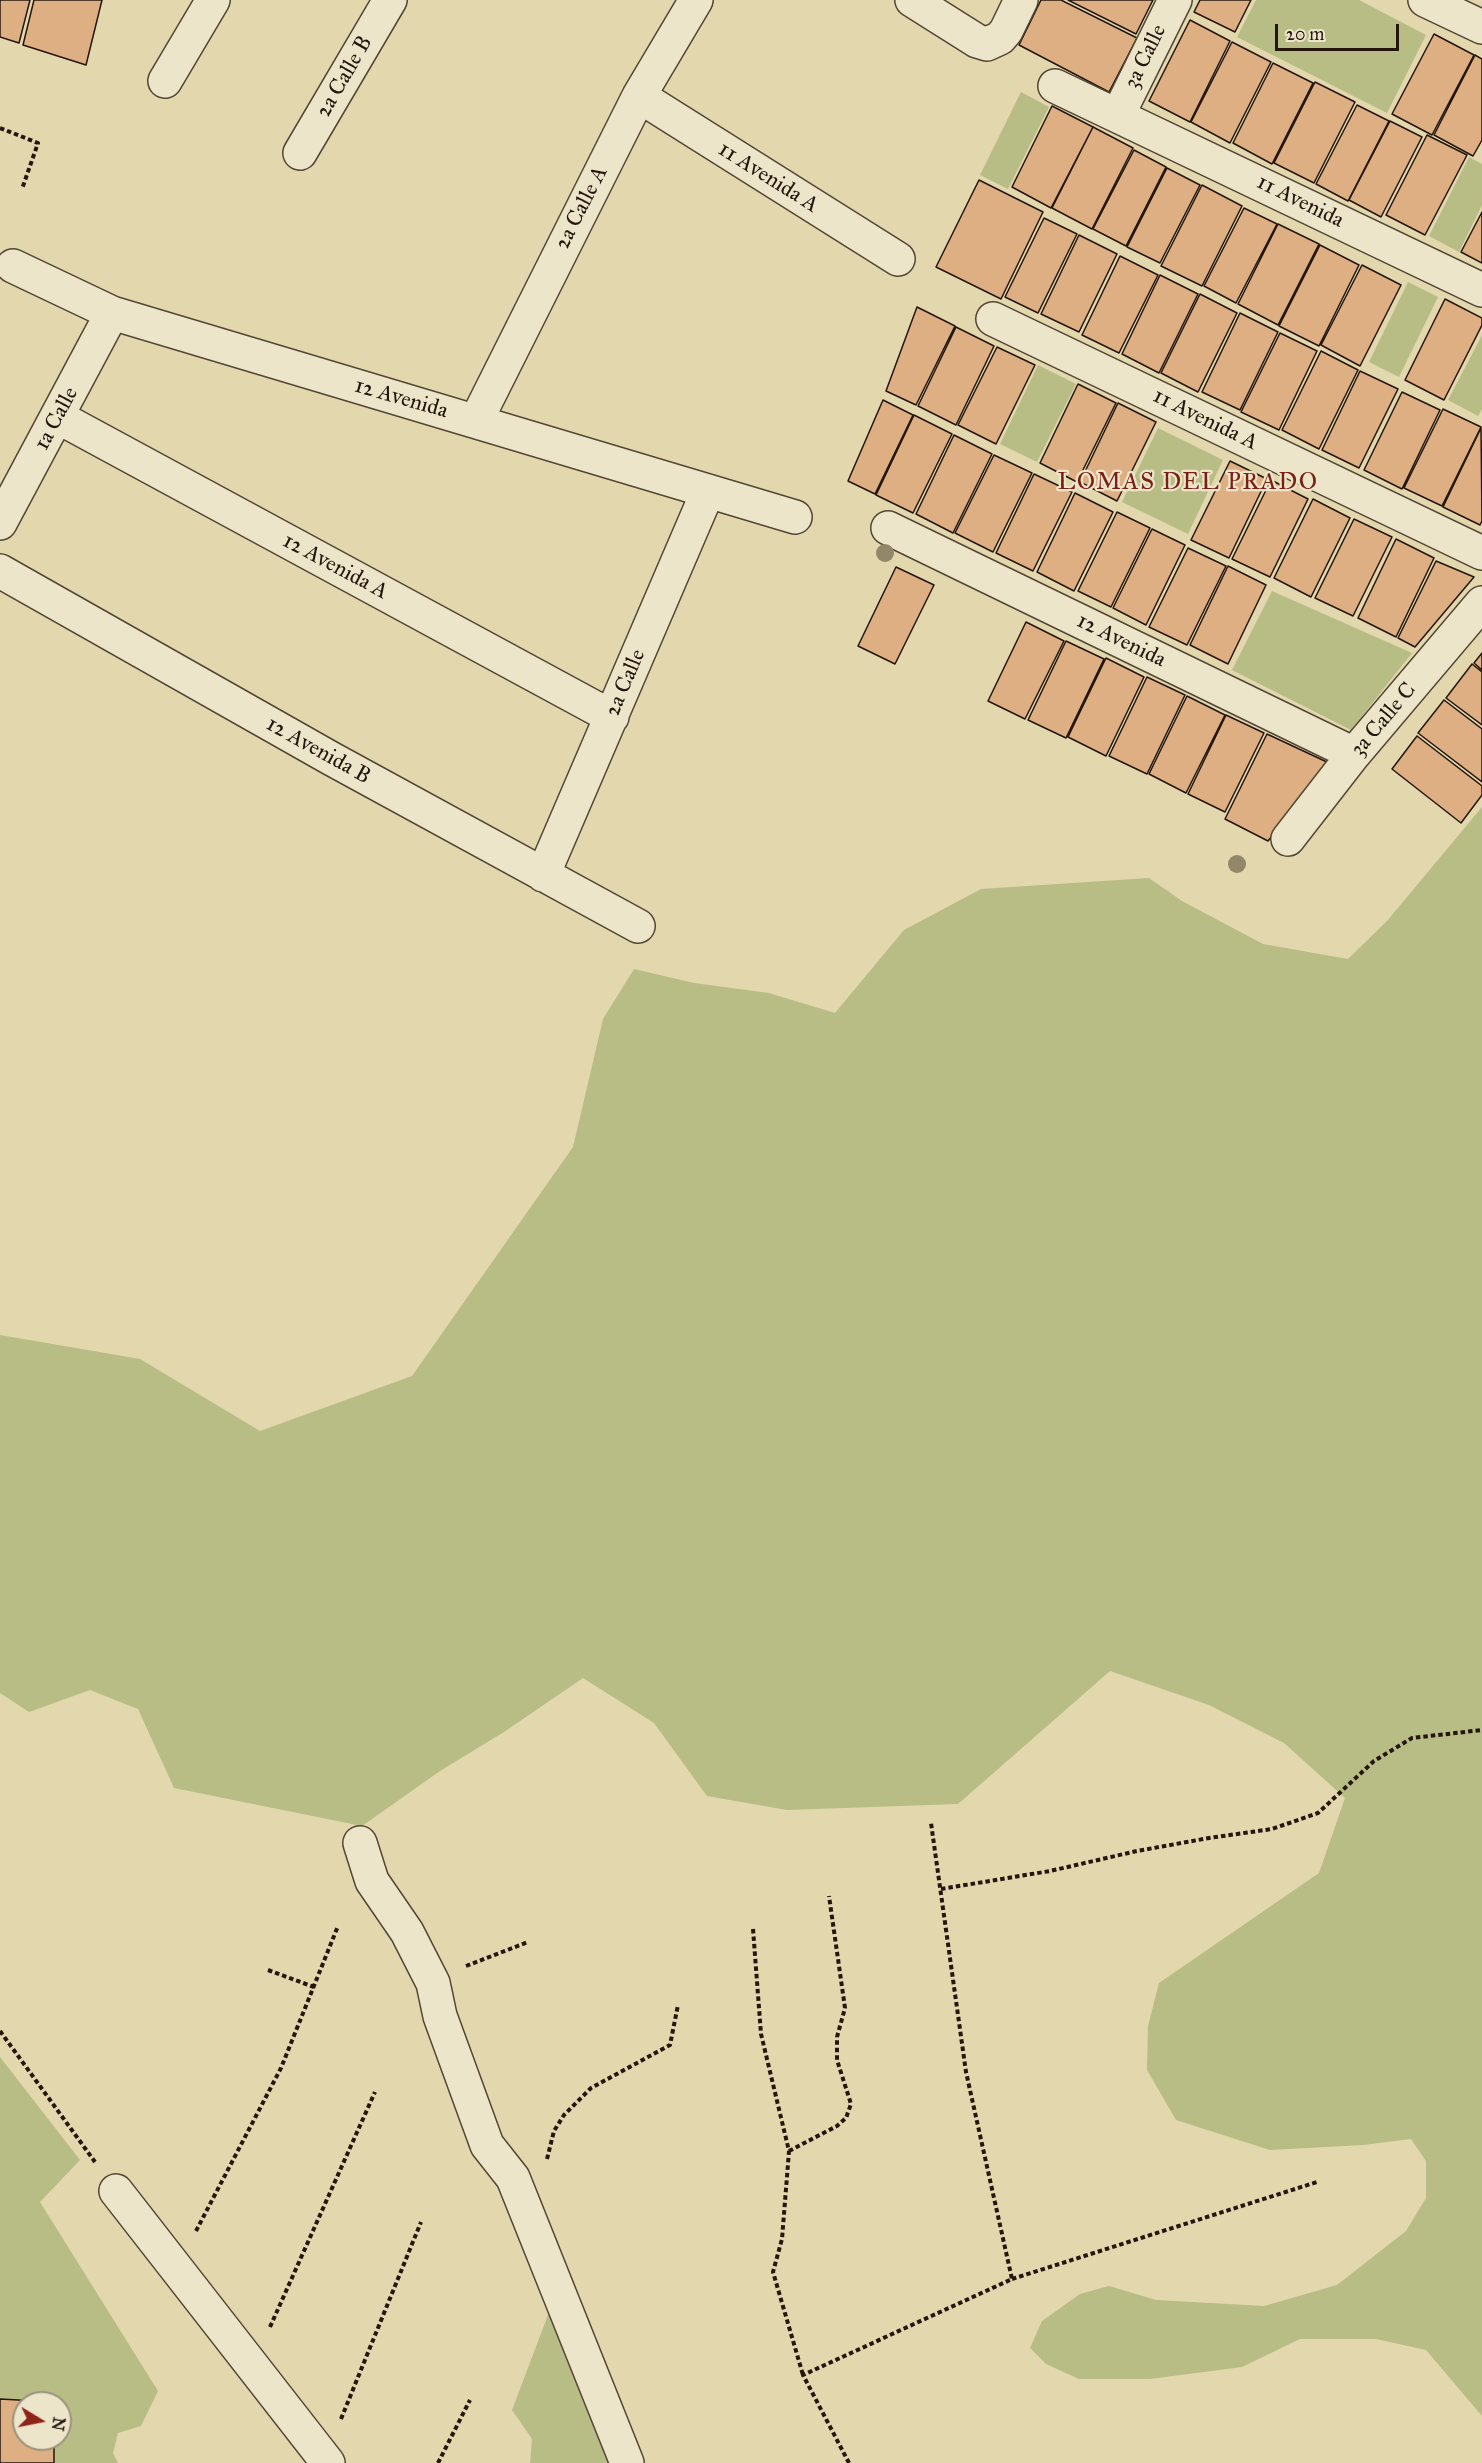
<!DOCTYPE html>
<style>
body{margin:0}
#map{position:relative;width:1482px;height:2463px;overflow:hidden;background:#e2d7ad;font-family:"IM FELL Great Primer",serif}
canvas{display:block}
.north{position:absolute;left:12px;top:2391px;width:60px;height:60px;box-sizing:border-box;background:#ece5ca;border:2px solid #9c927e;border-radius:50%;rotate:100deg;font-size:16px;font-weight:700;line-height:24px;text-align:center;color:#25160d}
.north::after{content:'';display:block;margin:auto;width:21px;height:27px;background:#8f2418;clip-path:polygon(50% 0,100% 100%,50% 72%,0 100%)}
.scale{position:absolute;left:1275px;top:24px;width:124px;height:27px;box-sizing:border-box;border:3px solid #25160d;border-top:0;padding-left:8px;font-size:18px;line-height:21px;white-space:nowrap;color:#25160d;-webkit-text-stroke:4px #ece5ca;paint-order:stroke}
</style>
<div id="map">
<canvas width="1482" height="2463"></canvas>
<div class="north">N</div>
<div class="scale">20 m</div>
</div>
<script>
const c = document.querySelector('canvas').getContext('2d');
c.lineJoin = 'round';
function fill(path, color) { c.fillStyle = color; c.fill(path, 'evenodd'); }
const toPath = rows => new Path2D(rows.map(r => 'M' + r).join(''));
function stroke(path, color, width, dash) { c.strokeStyle = color; c.lineWidth = width; c.lineCap = dash ? 'butt' : 'round'; c.setLineDash(dash || []); c.stroke(path); }
function write(font, color, halo, rows, align = 'center') {
  c.font = font + ' "IM FELL Great Primer",serif'; c.lineWidth = 4.5; c.setLineDash([]); c.textBaseline = 'middle'; c.strokeStyle = halo; c.fillStyle = color; for (const [text, x, y, turn = 0] of rows) {
    c.save(); c.translate(x, y); c.rotate((+turn || 0) * Math.PI / 180); c.textAlign = isNaN(turn) ? turn : align; if (halo) c.strokeText(text, 0, 0); c.fillText(text, 0, 0); c.restore();
  }
}
const green = toPath([
 [1256,0,1359,0,1426,35,1387,113,1237,37],
 [1021,92,1049,107,1008,189,980,175],
 [1469,157,1482,164,1482,205,1459,252,1429,236],
 [1408,282,1438,297,1399,377,1369,362],
 [1482,335,1482,409,1478,416,1448,400],
 [1038,365,1076,384,1037,462,1000,444],
 [1158,428,1223,460,1188,534,1122,502],
 [1272,591,1412,653,1351,730,1232,670],
 [1482,807,1482,2416,1426,2350,1376,2339,1300,2339,1242,2367,1150,2379,1079,2379,1046,2364,1030,2348,1042,2321,1080,2294,1109,2286,1156,2300,1264,2306,1337,2285,1406,2231,1426,2198,1426,2161,1411,2139,1363,2145,1270,2150,1176,2120,1147,2070,1148,2026,1159,1983,1319,1873,1345,1798,1284,1743,1209,1705,1110,1671,958,1804,787,1810,707,1796,654,1723,583,1678,504,1732,440,1771,362,1826,174,1788,138,1709,90,1690,29,1712,0,1693,0,1335,140,1359,260,1431,412,1376,573,1147,603,1019,634,969,694,983,769,993,835,1013,904,930,981,889,1149,878,1182,901,1263,944,1348,959,1387,921],
 [0,2057,80,2160,40,2202,158,2391,141,2426,118,2433,113,2453,118,2463,54,2463,54,2439,60,2439,60,2403,0,2399],
 [551,2307,612,2463,530,2463,532,2439,512,2410]
]);
const building = toPath([
 [0,0,30,0,19,43,0,37,0,0],
 [34,0,102,0,86,65,23,45,34,0],
 [1041,0,1061,0,1137,38,1109,92,1019,45,1041,0],
 [1068,0,1153,0,1136,34,1068,0],
 [1200,0,1251,0,1235,32,1194,12,1200,0],
 [1190,20,1230,41,1190,122,1149,101,1190,20],
 [1434,34,1474,55,1432,135,1392,114,1434,34],
 [1232,42,1271,62,1230,143,1191,122,1232,42],
 [1475,55,1482,59,1482,140,1473,156,1434,135,1475,55],
 [1273,63,1313,83,1272,164,1233,143,1273,63],
 [1315,82,1355,102,1314,183,1274,163,1315,82],
 [1357,105,1389,121,1348,201,1316,184,1357,105],
 [1052,106,1093,127,1051,208,1012,187,1052,106],
 [1390,121,1422,137,1381,217,1349,200,1390,121],
 [1093,127,1133,148,1092,229,1052,208,1093,127],
 [1427,135,1467,155,1425,235,1386,215,1427,135],
 [1134,150,1166,167,1126,246,1093,229,1134,150],
 [1167,168,1200,185,1160,263,1127,247,1167,168],
 [979,180,1043,212,1001,299,936,267,979,180],
 [1202,185,1242,206,1202,286,1161,266,1202,185],
 [1244,208,1277,224,1236,303,1204,286,1244,208],
 [1482,212,1482,263,1461,252,1482,212],
 [1044,218,1077,234,1038,313,1005,297,1044,218],
 [1278,224,1319,244,1278,325,1238,304,1278,224],
 [1079,235,1117,254,1079,332,1041,314,1079,235],
 [1320,245,1359,265,1319,346,1279,326,1320,245],
 [1120,256,1158,275,1119,353,1082,335,1120,256],
 [1362,265,1401,285,1360,366,1321,345,1362,265],
 [1160,275,1198,294,1159,373,1122,354,1160,275],
 [1200,294,1237,313,1198,392,1161,373,1200,294],
 [1445,299,1482,318,1482,325,1444,400,1405,380,1445,299],
 [917,307,955,326,916,405,886,391,917,307],
 [1240,313,1278,332,1240,410,1202,392,1240,313],
 [956,327,994,346,956,425,918,406,956,327],
 [1280,333,1317,351,1279,430,1241,412,1280,333],
 [997,347,1035,365,996,444,958,425,997,347],
 [1321,351,1358,370,1319,449,1282,430,1321,351],
 [1360,371,1398,389,1359,468,1322,450,1360,371],
 [1078,384,1116,403,1077,482,1040,463,1078,384],
 [1402,392,1440,410,1402,489,1364,470,1402,392],
 [883,400,913,415,875,494,848,481,883,400],
 [1118,403,1156,422,1117,501,1080,482,1118,403],
 [1443,409,1481,427,1442,506,1404,488,1443,409],
 [914,415,952,434,913,513,876,495,914,415],
 [1481,428,1482,521,1480,525,1443,507,1481,428],
 [954,435,992,454,953,533,916,514,954,435],
 [994,455,1032,473,993,552,955,533,994,455],
 [1230,461,1267,479,1229,558,1191,540,1230,461],
 [1034,474,1072,492,1033,571,996,553,1034,474],
 [1271,480,1308,499,1270,577,1232,559,1271,480],
 [1075,493,1113,512,1074,591,1037,572,1075,493],
 [1313,499,1350,518,1311,597,1274,578,1313,499],
 [1117,512,1150,528,1111,607,1078,591,1117,512],
 [1354,519,1392,537,1353,616,1315,598,1354,519],
 [1152,529,1185,545,1146,625,1113,608,1152,529],
 [1396,539,1434,558,1396,637,1358,618,1396,539],
 [1188,548,1226,566,1187,645,1149,627,1188,548],
 [1436,561,1474,577,1415,647,1398,638,1436,561],
 [1228,566,1266,585,1228,664,1190,645,1228,566],
 [896,567,934,585,895,664,858,646,896,567],
 [1026,622,1064,641,1025,719,988,701,1026,622],
 [1066,641,1104,659,1066,738,1028,720,1066,641],
 [1482,653,1482,670,1474,663,1482,653],
 [1106,658,1144,677,1106,756,1068,737,1106,658],
 [1472,664,1482,672,1482,725,1446,698,1472,664],
 [1147,677,1185,695,1147,774,1109,756,1147,677],
 [1187,696,1225,715,1186,793,1149,774,1187,696],
 [1444,700,1482,729,1482,782,1418,733,1444,700],
 [1226,715,1264,733,1225,812,1188,794,1226,715],
 [1267,734,1329,763,1268,841,1225,819,1267,734],
 [1417,736,1482,786,1482,795,1461,823,1392,769,1417,736],
 [0,2399,55,2402,24,2403,24,2439,54,2439,54,2463,0,2463,0,2399]
]);
const path = toPath([
 [0,128,38,143,22,189],
 [941,1889,1050,1871,1137,1851,1209,1838,1272,1829,1318,1813,1374,1761,1412,1738,1482,1730],
 [753,1929,761,2034,789,2151,782,2239,773,2272,803,2375],
 [466,1966,528,1942],
 [268,1970,314,1987],
 [0,2031,95,2162],
 [789,2151,837,2126,846,2118,851,2104,837,2060,837,2037,845,2008,829,1896],
 [547,2159,554,2131,564,2115,591,2088,670,2045,678,2005],
 [196,2231,281,2068,338,1926],
 [1012,2279,1317,2182],
 [270,2327,375,2092],
 [341,2419,421,2222],
 [438,2463,470,2400],
 [849,2463,803,2375,1012,2279,966,2072,931,1823]
]);
const minor = toPath([
 [912,0,977,41,987,44,1000,38,1006,31,1021,0],
 [1425,0,1482,27],
 [165,81,213,0],
 [1055,86,1482,290],
 [639,96,898,259],
 [1118,115,1175,0],
 [300,153,390,0],
 [13,266,112,313,795,517],
 [993,319,1482,553],
 [58,417,612,717],
 [476,421,639,96,696,0],
 [0,523,112,313],
 [888,528,1354,754],
 [0,571,332,759,638,926],
 [1288,839,1354,754,1482,603],
 [543,875,708,491],
 [360,1843,372,1881,407,1932,433,1983,440,2016,487,2145,513,2178,627,2463],
 [116,2191,328,2463]
]);
const trees = [
 [885,553],
 [1237,864]
];
const streetNames = [
 ["3a Calle",1146,57,-64],
 ["2a Calle B",345,77,-60],
 ["11 Avenida A",768,178,32],
 ["11 Avenida",1300,202,26],
 ["2a Calle A",582,208,-63],
 ["12 Avenida",401,399,16],
 ["1a Calle",57,419,-62],
 ["11 Avenida A",1205,420,26],
 ["12 Avenida A",335,567,28],
 ["12 Avenida",1121,641,26],
 ["2a Calle",626,683,-67],
 ["3a Calle C",1384,720,-50],
 ["12 Avenida B",318,751,29]
];
const neighbourhoodNames = [
 ["LOMAS DEL PRADO",1188,483]
];
fill(green, '#b8bd86');
fill(building, '#ddaf83');
stroke(building, '#25160d', 1.5);
stroke(minor, '#544635', 36);
stroke(path, '#25160d', 4, [4.5, 3]);
stroke(minor, '#ece5ca', 33);
c.fillStyle = '#928869';
for (const [x, y] of trees) { c.beginPath(); c.arc(x, y, 9, 0, 2 * Math.PI); c.fill(); }
write('22px', '#25160d', '#ece5ca', streetNames);
c.letterSpacing = '1.5px';
write('24px', '#7a1f14', '#ece5ca', neighbourhoodNames);
c.letterSpacing = '0px';
</script>
